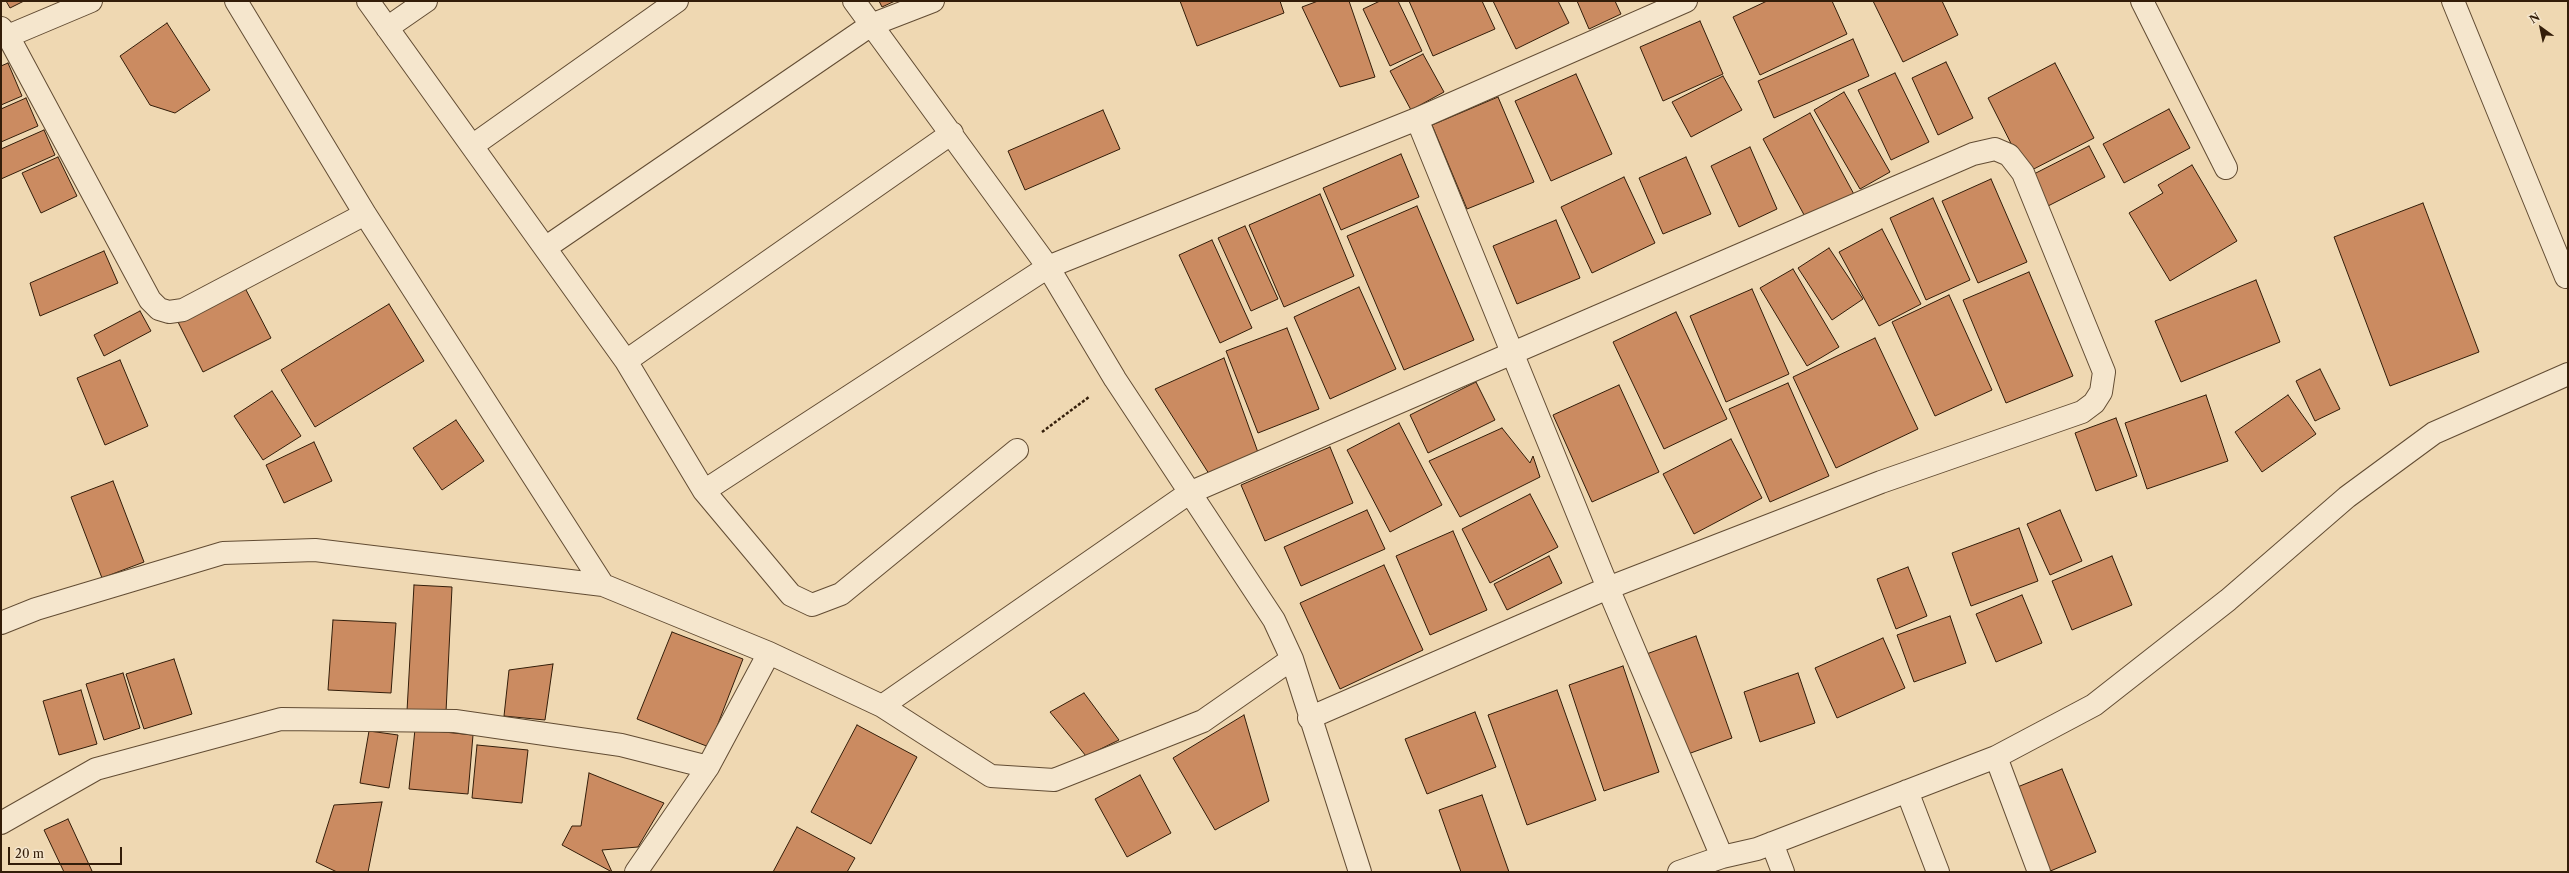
<!DOCTYPE html>
<style>
body{margin:0}
#map{position:relative;width:2569px;height:873px;overflow:hidden;background:#efd8b2;font-family:"Libre Caslon Text",serif}
canvas{display:block}
.frame{position:absolute;inset:0;border:2px solid #331d09;pointer-events:none}
.north{position:absolute;left:2521px;top:8px;width:40px;height:40px;-webkit-text-stroke:3px #f5e6cd;paint-order:stroke;rotate:327deg;font-size:11px;font-weight:700;line-height:16px;text-align:center;color:#331d09}
.north::after{content:'';display:block;margin:auto;width:14px;height:18px;background:#331d09;clip-path:polygon(50% 0,100% 100%,50% 72%,0 100%)}
.scale{position:absolute;left:8px;top:847px;width:114px;height:18px;box-sizing:border-box;border:2px solid #331d09;border-top:0;padding-left:5px;font-size:12px;line-height:14px;white-space:nowrap;color:#331d09;-webkit-text-stroke:3px #f5e6cd;paint-order:stroke}
</style>
<div id="map">
<canvas width="2569" height="873"></canvas>
<div class="frame"></div>
<div class="north">N</div>
<div class="scale">20 m</div>
</div>
<script>
const c = document.querySelector('canvas').getContext('2d');
c.lineJoin = 'round';
function fill(path, color) { c.fillStyle = color; c.fill(path, 'evenodd'); }
const toPath = rows => new Path2D(rows.map(r => 'M' + r).join(''));
function stroke(path, color, width, dash) { c.strokeStyle = color; c.lineWidth = width; c.lineCap = dash ? 'butt' : 'round'; c.setLineDash(dash || []); c.stroke(path); }
const building = toPath([
 [6,1,24,1,10,8,6,1],
 [879,1,895,1,882,7,879,1],
 [1180,1,1280,1,1284,13,1197,46,1180,1],
 [1318,1,1349,1,1375,77,1340,87,1302,7,1318,1],
 [1380,1,1398,1,1422,51,1390,66,1363,9,1380,1],
 [1409,1,1482,1,1495,29,1433,56,1409,1],
 [1493,1,1558,1,1569,23,1516,49,1493,1],
 [1577,1,1615,1,1621,14,1589,29,1577,1],
 [1767,1,1832,1,1847,34,1760,75,1733,17,1767,1],
 [1873,1,1942,1,1958,35,1903,62,1873,1],
 [1700,21,1723,74,1663,101,1640,47,1700,21],
 [167,23,210,90,175,113,150,105,120,56,167,23],
 [1853,39,1869,76,1774,118,1758,81,1853,39],
 [1423,54,1444,92,1411,110,1390,71,1423,54],
 [1946,62,1973,118,1938,135,1912,78,1946,62],
 [8,63,22,96,1,105,1,66,8,63],
 [2055,63,2094,138,2026,173,1988,98,2055,63],
 [1895,73,1929,142,1891,160,1858,90,1895,73],
 [1576,74,1612,154,1551,181,1515,101,1576,74],
 [1723,76,1742,110,1691,137,1672,102,1723,76],
 [1844,92,1890,172,1860,189,1814,110,1844,92],
 [1498,97,1534,182,1467,209,1432,125,1498,97],
 [26,98,38,126,1,142,1,109,26,98],
 [2169,109,2190,148,2124,183,2103,144,2169,109],
 [1103,110,1120,149,1025,190,1008,151,1103,110],
 [1810,113,1856,198,1809,224,1763,139,1810,113],
 [44,130,55,155,1,179,1,149,44,130],
 [2089,146,2105,177,2048,206,2032,175,2089,146],
 [1750,147,1777,209,1739,227,1711,166,1750,147],
 [1401,154,1419,197,1341,230,1323,188,1401,154],
 [58,157,77,196,41,213,22,173,58,157],
 [1686,157,1711,214,1663,234,1639,178,1686,157],
 [2192,165,2237,241,2170,281,2129,213,2163,193,2158,185,2192,165],
 [1624,177,1655,243,1592,273,1561,207,1624,177],
 [1991,179,2027,262,1978,283,1942,201,1991,179],
 [1320,194,1354,276,1284,307,1249,225,1320,194],
 [1933,198,1970,280,1926,300,1890,218,1933,198],
 [2423,203,2479,352,2390,386,2334,237,2423,203],
 [1417,206,1474,340,1404,370,1347,236,1417,206],
 [1556,220,1580,278,1517,304,1493,246,1556,220],
 [1245,226,1278,299,1251,311,1218,238,1245,226],
 [1882,229,1921,304,1879,326,1839,252,1882,229],
 [1212,240,1252,328,1220,343,1179,255,1212,240],
 [1829,248,1863,299,1832,320,1798,268,1829,248],
 [104,251,118,283,40,316,30,283,104,251],
 [1793,269,1839,347,1807,366,1760,288,1793,269],
 [2029,272,2073,376,2006,403,1963,300,2029,272],
 [2256,280,2280,342,2181,382,2155,321,2256,280],
 [244,286,271,338,203,372,177,320,244,286],
 [1359,287,1396,369,1330,399,1294,317,1359,287],
 [1752,289,1789,374,1726,402,1690,316,1752,289],
 [1949,295,1992,390,1935,416,1892,322,1949,295],
 [389,304,424,361,315,427,281,370,389,304],
 [140,311,151,331,104,356,94,335,140,311],
 [1676,312,1727,419,1664,449,1613,342,1676,312],
 [1287,328,1319,409,1258,433,1226,351,1287,328],
 [1875,338,1918,429,1836,468,1793,377,1875,338],
 [1224,358,1260,458,1211,477,1155,389,1224,358],
 [120,360,148,426,105,445,77,378,120,360],
 [2320,369,2340,409,2315,421,2296,381,2320,369],
 [1476,382,1495,420,1428,453,1410,415,1476,382],
 [1788,383,1829,476,1770,502,1729,409,1788,383],
 [1619,385,1659,472,1592,502,1553,415,1619,385],
 [272,391,301,436,263,460,234,416,272,391],
 [2206,395,2228,461,2147,489,2125,423,2206,395],
 [2288,395,2316,434,2262,472,2235,432,2288,395],
 [2116,418,2137,476,2096,491,2075,433,2116,418],
 [456,420,484,461,442,490,413,448,456,420],
 [1399,423,1442,505,1390,532,1347,450,1399,423],
 [1502,428,1530,463,1533,456,1540,477,1460,517,1429,461,1502,428],
 [1731,439,1762,498,1694,534,1663,474,1731,439],
 [314,442,332,481,284,503,266,465,314,442],
 [1330,447,1353,503,1265,541,1241,485,1330,447],
 [113,481,144,562,102,578,71,497,113,481],
 [1530,494,1558,547,1490,583,1462,529,1530,494],
 [1367,510,1385,549,1301,586,1284,547,1367,510],
 [2060,510,2082,561,2050,575,2027,524,2060,510],
 [2019,528,2038,581,1971,606,1952,553,2019,528],
 [1453,531,1487,610,1430,635,1396,556,1453,531],
 [1549,556,1562,583,1507,610,1494,584,1549,556],
 [2112,556,2132,605,2072,630,2052,581,2112,556],
 [1384,565,1423,650,1340,689,1300,603,1384,565],
 [1908,567,1927,616,1896,629,1877,579,1908,567],
 [414,585,452,587,446,712,407,711,414,585],
 [2022,595,2042,643,1996,662,1976,614,2022,595],
 [1950,616,1966,663,1914,682,1897,635,1950,616],
 [333,620,396,623,391,693,328,690,333,620],
 [672,632,743,659,709,747,637,719,672,632],
 [1696,636,1732,738,1677,758,1641,656,1696,636],
 [1883,638,1905,688,1837,718,1815,668,1883,638],
 [174,659,192,714,144,729,126,674,174,659],
 [553,664,545,720,504,716,509,670,553,664],
 [1623,666,1659,772,1604,791,1569,685,1623,666],
 [123,673,140,728,104,740,86,684,123,673],
 [1798,673,1815,723,1760,742,1744,692,1798,673],
 [81,690,97,744,59,755,43,701,81,690],
 [1557,690,1596,800,1527,825,1488,715,1557,690],
 [1084,693,1119,740,1086,756,1050,712,1084,693],
 [1475,712,1496,767,1427,794,1405,739,1475,712],
 [1244,715,1269,801,1215,830,1173,758,1244,715],
 [857,725,917,757,871,844,811,812,857,725],
 [415,729,473,735,468,794,409,789,415,729],
 [369,731,398,735,389,788,360,783,369,731],
 [477,745,528,750,522,803,472,798,477,745],
 [2062,769,2096,852,2048,872,2015,788,2062,769],
 [589,773,664,803,638,847,602,850,612,872,562,845,572,826,581,826,589,773],
 [1140,775,1171,833,1127,857,1095,799,1140,775],
 [1482,795,1509,872,1461,872,1439,810,1482,795],
 [382,802,368,872,337,872,316,862,334,805,382,802],
 [68,819,92,871,89,872,64,872,44,830,68,819],
 [797,827,855,858,847,872,773,872,797,827]
]);
const path = toPath([
 [1042,432,1089,397]
]);
const minor = toPath([
 [236,1,365,214,603,585],
 [368,1,626,361,704,491,791,595,812,605,841,594,1017,450],
 [854,1,1048,267,1115,379,1274,620,1292,659,1360,872],
 [2142,1,2226,168],
 [2453,1,2566,277],
 [1,28,8,36,150,300,159,309,169,312,183,310,365,214],
 [387,28,426,1],
 [8,36,91,1],
 [1417,119,1608,588,1722,857],
 [472,146,677,1],
 [545,248,871,25,933,1],
 [626,361,952,133],
 [704,491,1048,267,1417,119,1686,1],
 [1,623,36,609,223,553,315,550,603,585,769,653,882,706,991,776,1054,780,1203,721,1292,659],
 [882,706,1189,493,1973,154,1995,149,2009,155,2023,173,2104,372,2101,392,2094,403,2082,412,1881,482,1608,588,1309,718],
 [1996,757,2039,872],
 [1907,791,1938,872],
 [1,823,96,769,281,719,455,721,621,745,708,767],
 [1772,843,1783,872],
 [636,872,708,767,769,653],
 [1679,872,1722,857,1757,849,1996,757,2094,705,2228,600,2347,497,2434,433,2568,374]
]);
fill(building, '#cb8b61');
stroke(building, '#331d09', 1);
stroke(minor, '#624c33', 24);
stroke(path, '#331d09', 2.5, [3, 2]);
stroke(minor, '#f5e6cd', 22);
</script>
